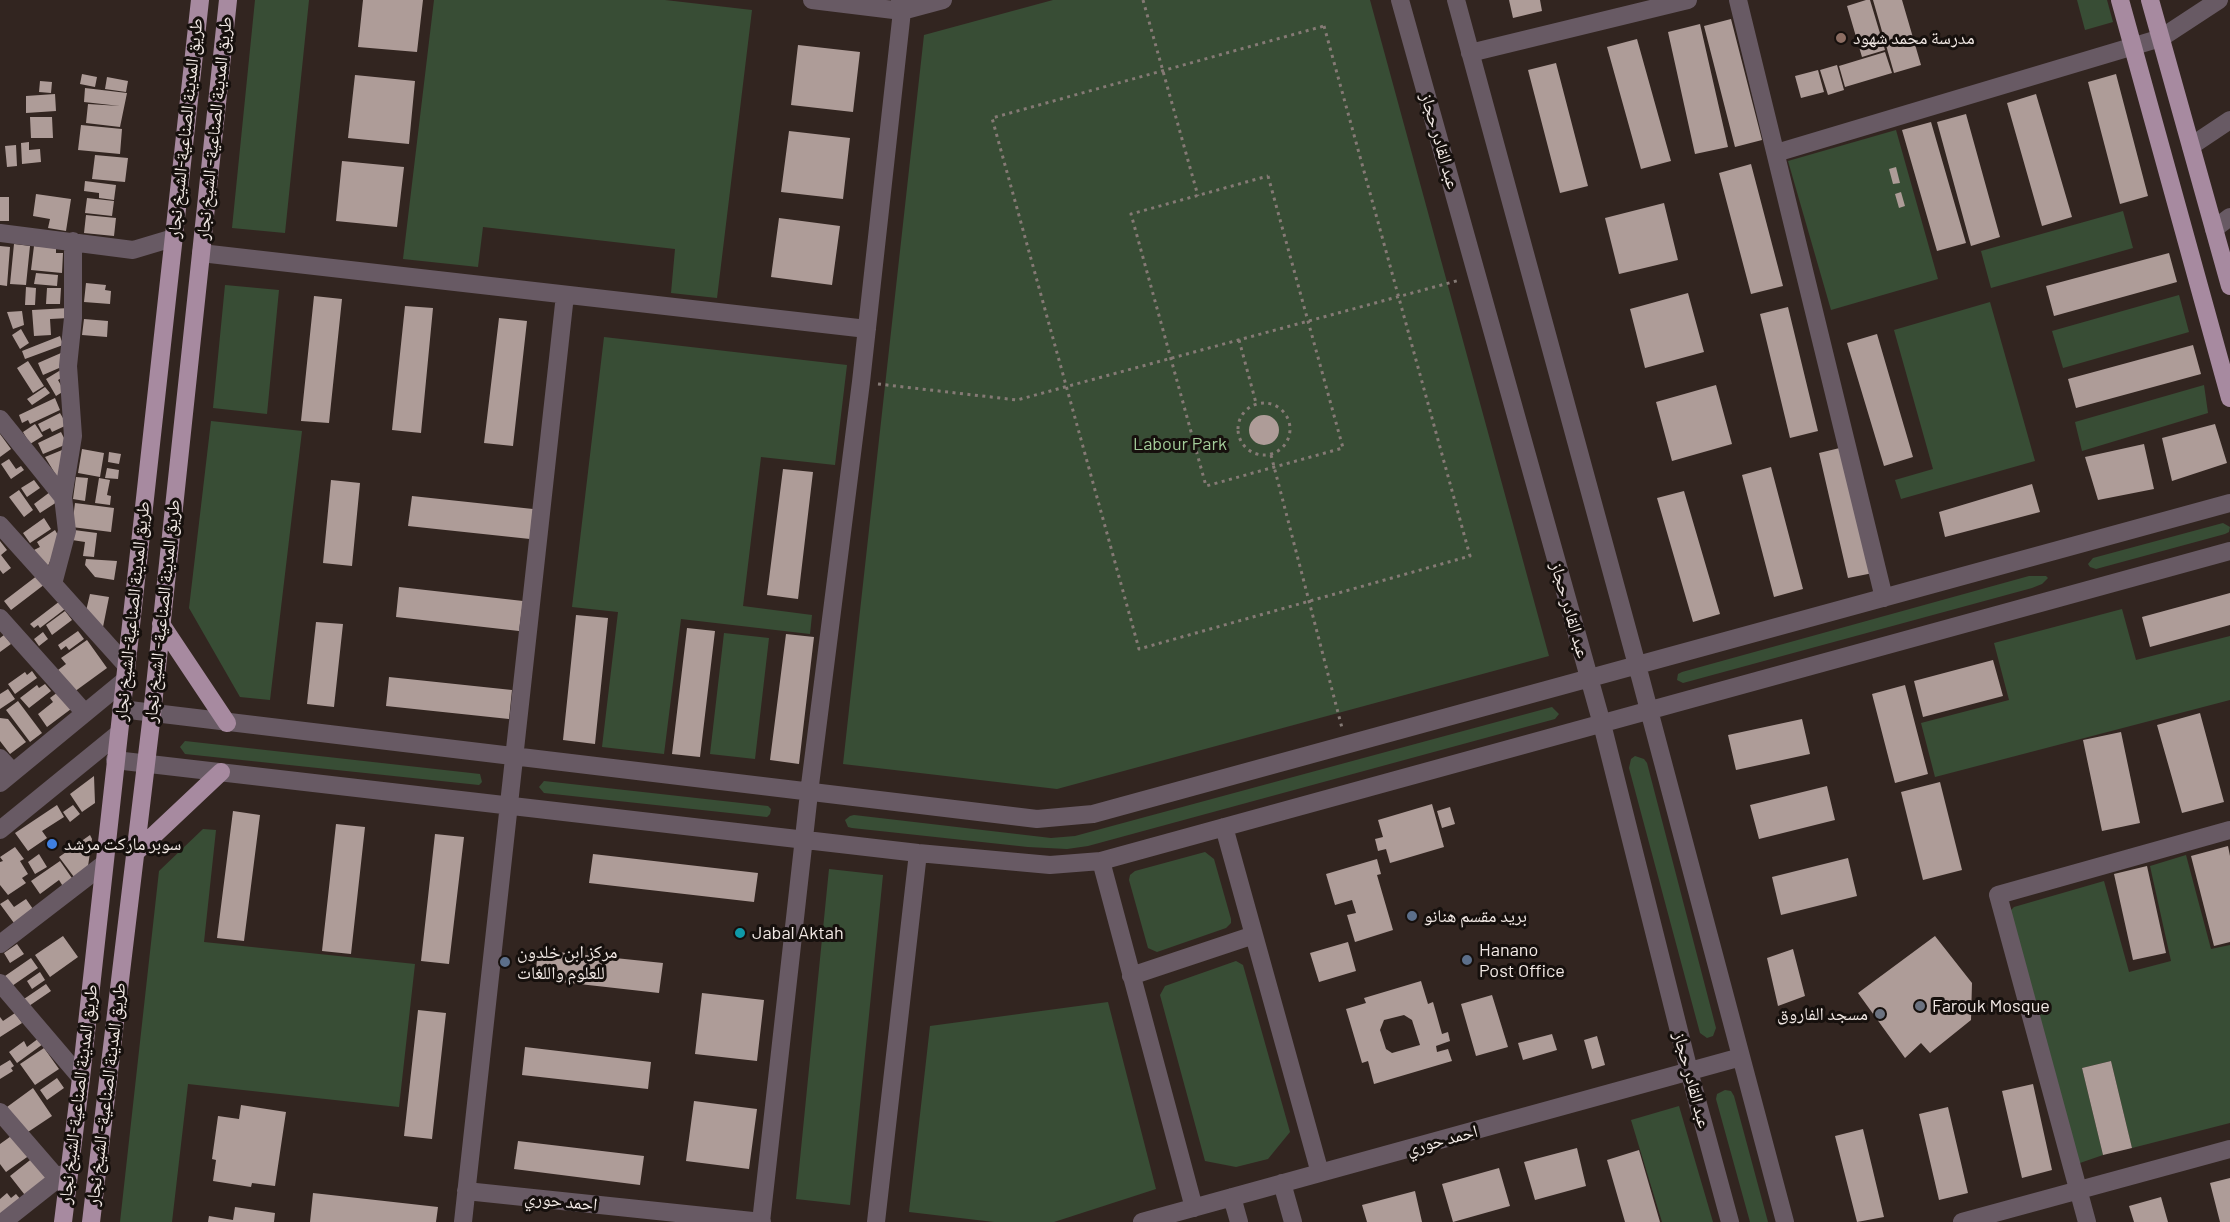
<!DOCTYPE html>
<meta charset="utf-8">
<style>
body{margin:0}
canvas{display:block;background:#322520}
</style>
<canvas width="2230" height="1222"></canvas>
<script>
const c = document.querySelector('canvas').getContext('2d');
c.lineJoin = 'round';
function fill(path, color) { c.fillStyle = color; c.fill(path, 'evenodd'); }
const toPath = rows => new Path2D(rows.map(r => 'M' + r).join(''));
function stroke(path, color, width, dash) { c.strokeStyle = color; c.lineWidth = width; c.lineCap = dash ? 'butt' : 'round'; c.setLineDash(dash || []); c.stroke(path); }
function write(font, color, halo, rows, align = 'center') {
  c.font = font + ' Barlow,"Noto Naskh Arabic",sans-serif'; c.lineWidth = 6; c.setLineDash([]); c.textBaseline = 'middle'; c.strokeStyle = halo; c.fillStyle = color; for (const [text, x, y, turn = 0] of rows) {
    c.save(); c.translate(x, y); c.rotate((+turn || 0) * Math.PI / 180); c.textAlign = isNaN(turn) ? turn : align; if (halo) c.strokeText(text, 0, 0); c.fillText(text, 0, 0); c.restore();
  }
}
const green = toPath([
 [255,0,309,0,285,233,232,228],
 [434,0,665,0,752,10,717,298,671,293,675,249,483,227,478,267,403,259],
 [1053,0,1370,0,1549,656,1057,789,843,764,924,35],
 [2077,0,2107,0,2113,22,2085,30],
 [1896,130,1938,279,1831,310,1788,161],
 [2123,211,2133,248,1991,288,1981,251],
 [225,285,279,290,267,414,213,408],
 [2179,295,2189,332,2063,368,2052,331],
 [1990,302,2035,461,1901,499,1895,480,1933,469,1894,330],
 [604,337,847,365,835,465,761,457,743,606,812,615,810,634,681,619,664,754,602,747,618,612,572,607],
 [2204,385,2208,413,2082,451,2075,422],
 [211,421,302,431,270,700,240,697,189,608],
 [2223,523,2230,527,2229,532,2225,534,2096,569,2090,567,2088,564,2093,558],
 [2029,576,2046,576,2048,578,2042,584,2032,588,1683,683,1677,680,1678,674,1682,672],
 [2122,609,2136,660,2230,636,2230,700,1935,777,1921,723,2009,700,1994,643],
 [724,633,769,638,755,759,710,754],
 [1552,707,1559,714,1555,719,1088,846,1067,849,1028,847,852,828,848,827,845,820,850,816,854,815,1051,838,1075,836],
 [185,741,480,774,482,782,479,785,185,754,180,747],
 [1635,756,1644,759,1647,763,1716,1028,1713,1036,1707,1038,1700,1033,1629,768,1631,759],
 [544,781,768,806,771,809,770,814,767,817,544,793,539,787],
 [203,829,216,830,204,942,415,964,399,1107,188,1084,172,1222,120,1222,159,871],
 [1205,852,1214,859,1231,919,1231,923,1226,928,1157,952,1148,948,1129,880,1130,875,1135,871],
 [2186,855,2211,949,2230,945,2230,1123,2132,1148,2111,1061,2082,1068,2103,1155,2077,1164,2008,913,2014,907,2104,881,2129,972,2171,961,2150,866],
 [829,869,883,875,850,1205,796,1199],
 [1236,961,1243,965,1290,1132,1268,1159,1236,1167,1205,1161,1160,995,1165,986],
 [1108,1002,1156,1189,1054,1222,994,1222,909,1212,930,1026],
 [1725,1090,1731,1091,1734,1096,1768,1222,1750,1222,1716,1099,1717,1094],
 [1679,1106,1713,1222,1662,1222,1631,1120]
]);
const building = toPath([
 [363,0,423,0,417,52,358,47],
 [1509,0,1540,0,1542,11,1513,18],
 [1866,0,1870,0,1885,50,1862,57,1847,6],
 [1873,0,1902,0,1921,65,1894,73],
 [1731,19,1762,140,1735,147,1704,26],
 [1700,24,1728,147,1695,154,1668,32],
 [1637,39,1671,161,1641,169,1607,47],
 [798,45,860,52,853,112,791,105],
 [1885,52,1892,73,1845,87,1839,66],
 [1556,63,1588,186,1560,193,1528,70],
 [1837,65,1844,90,1828,95,1820,70],
 [1818,70,1824,92,1801,98,1795,76],
 [82,74,97,77,95,87,80,84],
 [2116,74,2148,196,2120,204,2088,82],
 [355,75,415,81,409,144,348,138],
 [107,77,128,81,126,92,105,89],
 [40,81,52,82,51,93,39,92],
 [85,88,127,93,120,127,86,123,88,104,120,106,84,102],
 [55,94,56,111,26,113,26,96],
 [2036,94,2072,217,2042,226,2007,103],
 [1966,114,2000,237,1971,246,1937,122],
 [30,117,52,117,53,138,31,138],
 [1931,122,1966,243,1937,251,1902,130],
 [81,125,122,129,120,154,78,150],
 [789,131,850,138,843,199,781,192],
 [29,142,29,150,40,149,41,162,22,164,21,143],
 [16,145,17,166,7,167,5,146],
 [95,155,128,158,125,182,92,179],
 [342,161,404,167,397,227,336,221],
 [1751,164,1783,286,1751,294,1719,173],
 [1896,167,1900,183,1893,184,1889,169],
 [85,181,116,185,114,200,99,198,99,193,84,191],
 [1901,192,1905,206,1899,208,1895,194],
 [36,194,71,199,66,231,48,228,50,219,33,216],
 [0,197,9,197,9,221,0,221],
 [87,198,114,201,112,216,85,213],
 [1664,203,1678,260,1619,274,1605,218],
 [86,215,116,218,114,236,84,233],
 [779,218,840,226,832,285,771,277],
 [14,244,30,246,26,285,10,284],
 [0,246,10,247,7,286,0,285],
 [34,246,56,248,56,253,63,253,62,273,31,270],
 [2169,253,2177,282,2054,316,2046,286],
 [36,273,58,275,57,286,34,284],
 [86,283,106,285,105,290,111,291,110,304,84,302],
 [26,287,36,288,35,305,25,305],
 [47,288,61,288,60,304,46,304],
 [1688,293,1704,352,1645,368,1630,309],
 [314,296,342,299,329,423,301,421],
 [405,306,433,308,421,433,392,430],
 [1788,307,1818,431,1790,438,1760,314],
 [69,308,69,318,50,319,51,335,34,336,32,310],
 [22,311,24,325,13,329,7,312],
 [499,318,527,321,513,446,484,443],
 [84,319,108,321,107,337,82,335],
 [21,329,29,343,20,349,12,335],
 [1877,334,1913,457,1884,466,1847,343],
 [60,336,63,345,25,359,22,351],
 [2193,345,2201,374,2076,408,2068,379],
 [61,353,66,365,43,375,38,363],
 [28,361,44,386,33,393,17,368],
 [64,368,68,374,58,380,64,391,56,396,46,379],
 [1716,385,1732,444,1672,461,1656,402],
 [45,387,50,393,32,405,27,399],
 [55,398,60,410,30,424,28,420,22,423,19,415],
 [60,413,67,425,52,432,50,428,42,432,38,424],
 '1249 430a15 15 0 1 1 30 0a15 15 0 1 1-30 0Z',
 [35,424,43,436,30,444,23,432],
 [2215,424,2227,463,2172,481,2162,438],
 [61,432,67,444,43,454,38,443],
 [0,434,11,449,0,457],
 [2144,444,2154,489,2098,500,2085,457],
 [1848,446,1878,572,1848,578,1819,453],
 [67,448,59,480,45,457],
 [82,449,104,453,100,477,78,473],
 [109,452,121,454,119,464,108,462],
 [9,459,16,469,21,466,24,470,11,479,1,464],
 [1771,467,1803,589,1774,597,1742,475],
 [107,468,119,470,118,479,105,478],
 [783,469,813,472,798,599,767,595],
 [76,477,88,478,85,501,73,499],
 [99,478,110,480,107,495,111,496,110,505,95,503],
 [34,480,40,488,27,497,21,488],
 [331,480,360,483,352,566,323,563],
 [2032,484,2040,512,1945,537,1939,512],
 [19,490,33,510,24,517,9,497],
 [1684,491,1720,614,1693,622,1657,498],
 [50,492,57,502,40,513,34,504],
 [412,496,533,509,530,539,408,526],
 [75,503,114,508,111,532,72,527],
 [44,518,51,529,30,543,23,533],
 [55,530,60,539,47,568,34,550,40,547,37,542],
 [74,530,97,533,94,557,83,556,85,542,72,540],
 [0,541,7,550,1,555,11,568,3,574,0,570],
 [86,559,117,561,114,580,95,577,85,565],
 [38,575,45,584,11,610,4,601],
 [399,587,523,601,519,631,396,617],
 [2230,593,2230,625,2150,647,2142,617],
 [90,594,109,597,103,627,86,611],
 [60,601,65,609,40,628,38,625,34,628,30,624],
 [65,611,72,620,52,635,46,625],
 [576,615,608,618,595,744,563,740],
 [316,622,343,624,334,707,307,704],
 [687,628,715,631,700,757,672,754],
 [78,631,84,639,69,650,66,646,61,650,58,645],
 [43,632,48,639,39,646,34,639],
 [786,634,814,637,799,764,770,760],
 [4,635,11,644,0,652,0,638],
 [87,640,107,668,74,692,58,670,66,664,61,658],
 [1993,660,2003,696,1923,717,1914,681],
 [32,671,37,678,15,694,8,684,25,672,27,675],
 [389,677,512,690,509,719,386,706],
 [45,684,51,691,29,708,20,698,37,685,39,688],
 [1905,685,1928,774,1895,783,1872,694],
 [8,689,15,699,0,709,0,694],
 [58,692,71,709,47,727,38,714,53,702,50,698],
 [18,701,42,733,30,742,6,710],
 [2200,713,2224,802,2182,813,2157,725],
 [0,718,8,719,26,742,10,754,0,741],
 [1802,719,1810,754,1736,770,1728,735],
 [2121,732,2140,823,2102,831,2083,740],
 [94,776,95,803,82,812,70,794],
 [1940,782,1962,870,1923,880,1901,792],
 [1827,786,1835,820,1759,839,1750,805],
 [1432,804,1444,847,1390,863,1386,849,1378,851,1375,839,1383,837,1378,820],
 [57,805,64,817,42,831,47,838,28,851,15,833],
 [73,805,80,814,70,822,63,812],
 [1450,807,1455,824,1442,828,1437,811],
 [233,811,260,815,244,941,217,938],
 [336,824,365,827,351,954,322,951],
 [435,834,464,837,449,964,421,961],
 [90,835,92,839,87,873,77,881,59,857],
 [2228,846,2230,856,2230,942,2214,946,2191,856],
 [15,847,24,859,20,861,28,874,22,878,26,883,8,895,0,885,0,862,3,861,0,857],
 [39,854,47,867,35,874,28,862],
 [593,854,758,873,754,902,589,883],
 [1848,858,1857,896,1781,915,1772,877],
 [1377,859,1381,874,1377,875,1393,930,1355,942,1347,915,1356,913,1352,900,1335,905,1326,874],
 [60,861,74,881,64,888,59,880,40,894,31,881],
 [2147,866,2166,953,2133,960,2114,874],
 [8,899,14,907,26,899,33,909,14,923,0,904],
 [63,936,78,957,50,977,35,955],
 [1935,936,1972,983,1971,1020,1930,1053,1921,1043,1905,1058,1858,993],
 [1348,942,1356,971,1319,982,1310,953],
 [17,944,24,954,10,963,4,953],
 [1793,949,1805,996,1778,1006,1767,958],
 [538,950,663,963,659,993,535,979],
 [31,958,38,968,12,986,5,976],
 [40,972,45,980,32,989,27,981],
 [1421,981,1428,1004,1433,1002,1442,1034,1448,1032,1450,1041,1436,1046,1437,1052,1448,1049,1452,1061,1374,1084,1368,1061,1362,1063,1346,1009,1366,1003,1364,998],
 [1404,1015,1412,1020,1420,1045,1392,1053,1386,1049,1380,1030,1384,1020],
 [46,984,51,991,29,1006,24,999],
 [702,993,764,1000,757,1061,695,1054],
 [1492,995,1508,1047,1476,1056,1461,1004],
 [418,1010,446,1013,432,1139,404,1136],
 [15,1013,22,1023,0,1037,0,1017,3,1021],
 [1552,1034,1557,1050,1523,1060,1518,1043],
 [1597,1036,1605,1065,1592,1069,1584,1040],
 [39,1038,43,1044,17,1063,9,1052,24,1041,27,1047],
 [525,1047,651,1062,648,1089,522,1075],
 [44,1048,59,1069,35,1085,20,1064],
 [10,1060,14,1066,11,1068,13,1071,0,1079,0,1066],
 [2111,1061,2132,1148,2103,1155,2082,1068],
 [57,1078,64,1088,47,1100,40,1090],
 [2033,1084,2052,1170,2022,1178,2002,1091],
 [33,1088,52,1116,25,1134,7,1107],
 [694,1101,757,1109,749,1169,686,1161],
 [241,1105,286,1112,275,1186,252,1183,251,1187,213,1181,216,1160,212,1159,218,1116,239,1119],
 [1948,1107,1968,1193,1939,1200,1919,1114],
 [1863,1129,1884,1217,1857,1222,1835,1136],
 [14,1134,30,1155,6,1172,0,1164,0,1144],
 [518,1141,644,1156,640,1185,514,1169],
 [1577,1148,1586,1186,1535,1200,1524,1162],
 [1639,1150,1660,1222,1625,1222,1607,1160],
 [34,1157,52,1179,28,1199,10,1176],
 [1499,1168,1510,1206,1453,1222,1442,1184],
 [2230,1178,2230,1222,2220,1222,2210,1183],
 [1415,1191,1422,1222,1367,1222,1362,1205],
 [7,1193,11,1198,16,1194,22,1201,0,1218,0,1199],
 [313,1193,438,1207,436,1222,310,1222],
 [2161,1197,2168,1222,2134,1222,2129,1206],
 [235,1207,275,1213,274,1222,208,1222,209,1216,233,1220]
]);
const path = toPath([
 [1143,0,1198,196],
 [1324,26,1470,556,1139,649,992,118,1324,26],
 [1268,176,1343,448,1206,486,1131,214,1268,176],
 [1239,340,1256,403],
 [878,384,1017,400,1460,280],
 '1238 429a26 26 0 1 1 52 0a26 26 0 1 1-52 0Z',
 [1271,455,1342,728]
]);
const minor = toPath([
 [812,0,902,11,900,2],
 [1400,0,1602,724,1689,1071,1730,1222],
 [1456,0,1637,665,1785,1222],
 [1738,0,1884,598],
 [1470,53,1688,0],
 [2191,146,2230,120],
 [1776,153,2161,38,2219,0],
 [2214,229,2230,217],
 [0,233,133,250,173,238],
 [201,253,867,329],
 [0,419,63,497,67,531,53,584],
 [63,497,73,436,68,366,73,318,73,241],
 [0,525,126,665],
 [0,618,85,713],
 [121,709,1037,819,1093,814,2230,503],
 [0,758,13,772],
 [115,760,918,853,1050,865,1101,861,2230,551],
 [0,783,124,681],
 [1224,827,1320,1173],
 [0,830,118,734],
 [1101,861,1194,1208],
 [0,944,104,864],
 [1131,976,1254,935],
 [0,983,81,1078],
 [0,1112,58,1179],
 [1282,1183,1293,1222],
 [466,1191,762,1222],
 [1232,1197,1239,1222],
 [3,1222,65,1173],
 [463,1222,565,295],
 [761,1222,809,793,861,382,902,11,943,0],
 [876,1222,918,853],
 [1142,1222,1741,1057],
 [1962,1222,2230,1149],
 [2087,1222,1998,895,2230,830]
]);
const major = toPath([
 [2120,0,2230,398],
 [2150,0,2230,286],
 [161,624,227,723],
 [135,853,221,772],
 [63,1222,81,1078,200,0],
 [91,1222,152,714,228,0]
]);
const markers = [
 [1841,38,6,"#8d6e63"],
 [52,844,6,"#3f7fe0"],
 [1412,916,6,"#5c6f8a"],
 [740,933,6,"#0f9aa8"],
 [1467,960,6,"#5c6f8a"],
 [505,962,6,"#5c6f8a"],
 [1920,1006,6,"#6b7280"],
 [1880,1014,6,"#6b7280"]
];
const poiNames = [
 ["مدرسة محمد شهود",1853,38],
 ["سوبر ماركت مرشد",64,844],
 ["بريد مقسم هنانو",1424,916],
 ["Jabal Aktah",752,933],
 ["Hanano",1479,950],
 ["Post Office",1479,971],
 ["مركز ابن خلدون",517,952],
 ["للعلوم واللغات",517,973],
 ["Farouk Mosque",1932,1006],
 ["مسجد الفاروق",1868,1014,"right"]
];
const streetNames = [
 ["طريق المدينة الصناعية-الشيخ نجار",185,128,-84],
 ["طريق المدينة الصناعية- الشيخ نجار",214,128,-84],
 ["عبد القادر حجاز",1440,141,74],
 ["عبد القادر حجاز",1570,610,74],
 ["طريق المدينة الصناعية-الشيخ نجار",132,611,-84],
 ["طريق المدينة الصناعية- الشيخ نجار",162,611,-84],
 ["عبد القادر حجاز",1692,1080,75],
 ["طريق المدينة الصناعية-الشيخ نجار",78,1094,-83],
 ["طريق المدينة الصناعية- الشيخ نجار",106,1094,-83],
 ["احمد حوري",1442,1140,-15],
 ["احمد حوري",561,1201,6]
];
const parkNames = [
 ["Labour Park",1180,444]
];
fill(green, '#384d35');
fill(building, '#ae9c98');
stroke(path, '#857a75', 3, [3, 4.5]);
stroke(minor, '#685a64', 18);
stroke(major, '#a78aa0', 18);
for (const [x, y, r, color] of markers) { const dot = new Path2D(); dot.arc(x, y, r, 0, 2 * Math.PI); c.fillStyle = color; c.fill(dot); stroke(dot, '#16100d', 2); }
write('18px', '#f2e9e5', '#16100d', poiNames, 'left');
write('18px', '#f2e9e5', '#16100d', streetNames);
write('18px', '#a3cd9a', '#16100d', parkNames);
</script>
